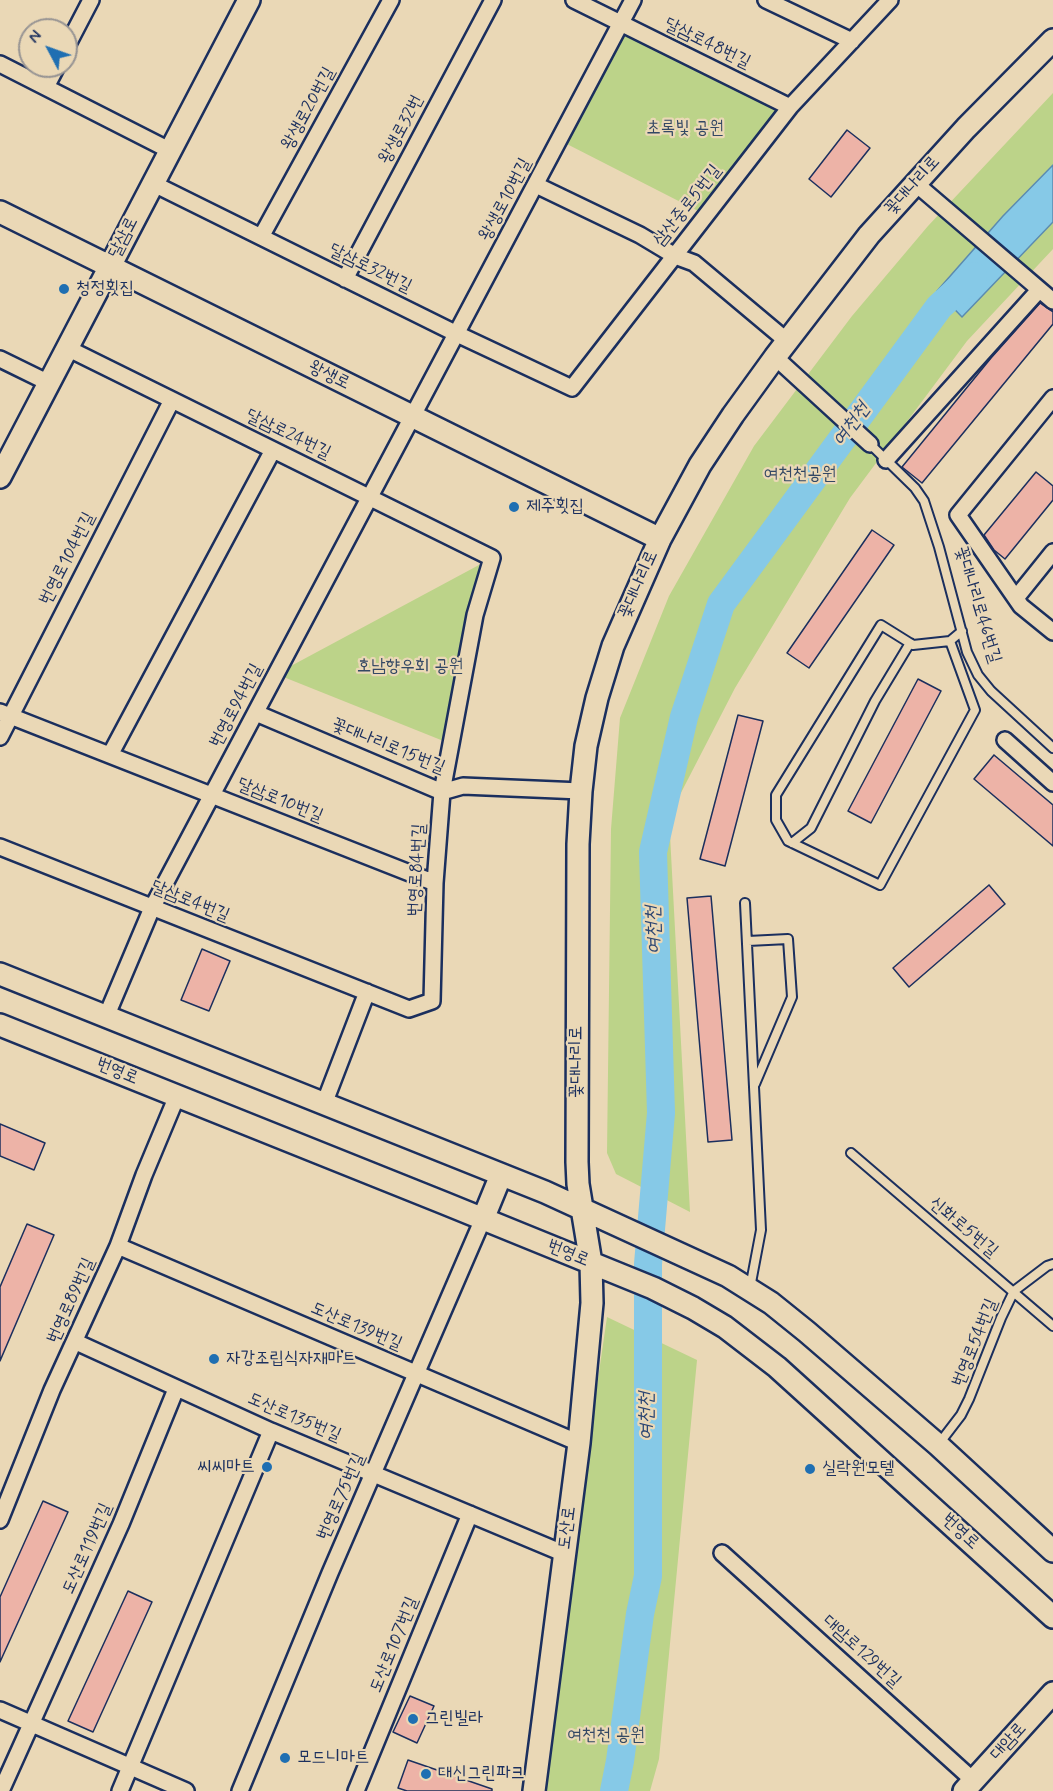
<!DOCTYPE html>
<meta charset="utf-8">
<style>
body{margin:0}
#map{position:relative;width:1053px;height:1791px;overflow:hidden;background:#ead8b6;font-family:Mynerve,sans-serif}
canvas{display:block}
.north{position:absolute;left:18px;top:18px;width:60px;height:60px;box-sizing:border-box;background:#ead8b6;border:2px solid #979493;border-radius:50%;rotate:311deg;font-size:16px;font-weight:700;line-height:24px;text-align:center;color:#1b2f5e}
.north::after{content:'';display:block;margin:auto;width:21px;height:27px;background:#1f6fb2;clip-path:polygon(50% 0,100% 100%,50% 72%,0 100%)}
</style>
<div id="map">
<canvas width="1053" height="1791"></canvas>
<div class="north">N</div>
</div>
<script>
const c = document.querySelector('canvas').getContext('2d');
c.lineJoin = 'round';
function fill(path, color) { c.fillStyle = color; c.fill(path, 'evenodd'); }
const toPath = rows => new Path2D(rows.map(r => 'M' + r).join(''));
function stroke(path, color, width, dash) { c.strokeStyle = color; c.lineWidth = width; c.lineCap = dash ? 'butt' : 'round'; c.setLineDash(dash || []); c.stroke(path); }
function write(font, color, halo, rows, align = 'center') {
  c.font = font + ' Mynerve,"Poor Story",sans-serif'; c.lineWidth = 4.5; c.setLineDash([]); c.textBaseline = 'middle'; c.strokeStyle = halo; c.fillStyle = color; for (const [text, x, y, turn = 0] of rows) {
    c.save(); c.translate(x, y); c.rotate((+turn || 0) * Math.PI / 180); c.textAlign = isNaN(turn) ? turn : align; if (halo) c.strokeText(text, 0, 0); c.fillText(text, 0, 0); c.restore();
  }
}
const green = toPath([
 [621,23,790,107,706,215,559,140],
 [1053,93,1053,249,967,341,850,498,735,688,669,816,690,1212,616,1174,607,1153,611,829,620,718,669,596,754,446,852,316,928,226],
 [492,558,451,744,276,674],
 [607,1317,697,1360,659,1759,650,1791,543,1791,582,1489]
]);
const water = toPath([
 [1053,165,1053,222,962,317,937,291,1003,216,1053,165]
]);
const river = toPath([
 [614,1791,620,1761,640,1614,648,1576,648,1264,661,1113,653,852,684,717,721,604,939,307,973,276]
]);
const building = toPath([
 [847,130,870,148,831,197,809,179,847,130],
 [1040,303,1053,312,1053,324,922,483,902,467,991,358,1040,303],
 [1036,472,1053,486,1053,500,1005,559,994,550,984,535,1036,472],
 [872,530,894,545,809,668,787,653,872,530],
 [918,679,941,691,871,823,848,811,918,679],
 [738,715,763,721,725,866,700,859,738,715],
 [994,755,1053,805,1053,846,974,779,994,755],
 [989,885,1005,904,909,987,893,968,989,885],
 [711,896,732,1140,708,1142,687,898,711,896],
 [202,949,230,961,209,1011,181,1000,202,949],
 [0,1124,45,1143,34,1170,0,1156,0,1124],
 [27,1224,54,1235,0,1361,0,1287,27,1224],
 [43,1501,68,1512,0,1662,0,1597,43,1501],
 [128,1591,152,1602,93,1732,68,1721,128,1591],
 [410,1696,434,1706,417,1743,393,1732,410,1696],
 [408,1760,492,1789,492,1791,407,1791,398,1788,408,1760]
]);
const lane = toPath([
 [870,444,915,488,924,501,939,547,967,652,978,675,991,691,1053,748],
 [950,641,975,710,880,885,788,841,776,820,776,795,881,625,913,645,950,641,962,631],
 [792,843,811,828,875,701,910,643],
 [745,903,761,1230,750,1288],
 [748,941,788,939,792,997,755,1084],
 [851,1153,1053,1326],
 [938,1445,961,1415,969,1399,1001,1318,1014,1291,1047,1266,1053,1264]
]);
const street = toPath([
 [574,0,790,107],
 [766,0,852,41],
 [66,48,91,0],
 [0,64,169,150],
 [46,87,57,66],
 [152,183,457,334,572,388,790,107,890,0],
 [915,183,1053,301],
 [536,185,640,235,675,256,694,263,787,341],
 [261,237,391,0],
 [345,279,493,0],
 [775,357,870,444],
 [0,359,49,383],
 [1053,398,958,515,1021,606,1053,632],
 [886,460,1039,290],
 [1016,598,1053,552],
 [0,712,435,883],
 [256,713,442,792,463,786,581,791],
 [0,737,172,400],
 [1005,740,1053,783],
 [110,755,273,450],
 [0,847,409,1009,432,1001,435,883,442,792,475,615,492,558,67,348],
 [106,1017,152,908,633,0],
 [324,1104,367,992],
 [118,1246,579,1443],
 [76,1342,271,1431,565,1554],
 [0,1520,52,1390,118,1246,144,1175,177,1096],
 [722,1553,974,1781],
 [0,1710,186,1791],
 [1,1791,121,1524,176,1389],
 [120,1791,271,1431],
 [240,1791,330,1573,483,1219],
 [356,1791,470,1514]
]);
const secondary = toPath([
 [0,212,660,539],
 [0,477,249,0],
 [0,974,545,1192,728,1276,771,1303,807,1332,938,1445,1053,1551],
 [0,1025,444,1203,653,1288,693,1308,725,1327,777,1367,1053,1617],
 [483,1219,501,1175],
 [534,1791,579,1443,592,1303,591,1263,578,1184,577,1162,578,844,581,791,586,746,597,698,613,646,660,539,700,465,733,415,775,357,869,235,966,128,1053,40],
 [964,1791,1053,1693]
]);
const markers = [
 [64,289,6,"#1f6fb2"],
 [514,507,6,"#1f6fb2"],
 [214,1359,6,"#1f6fb2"],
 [267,1467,6,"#1f6fb2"],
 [810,1469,6,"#1f6fb2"],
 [413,1719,6,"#1f6fb2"],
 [285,1758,6,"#1f6fb2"],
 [426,1774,6,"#1f6fb2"]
];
const streetNames = [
 ["달삼로48번길",707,44,26],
 ["왕생로20번길",309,109,-61],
 ["왕생로32번",402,130,-62],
 ["꽃대나리로",913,186,-48],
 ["왕생로10번길",506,200,-62],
 ["삼산중로5번길",688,206,-52],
 ["달삼로",124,238,-63],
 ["달삼로32번길",370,269,26],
 ["왕생로",329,376,26],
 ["달삼로24번길",288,435,26],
 ["번영로104번길",68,559,-63],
 ["꽃대나리로",639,585,-66],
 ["꽃대나리로46번길",977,605,73],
 ["번영로94번길",237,706,-62],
 ["꽃대나리로15번길",388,747,22],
 ["달삼로10번길",280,801,22],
 ["번영로84번길",418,870,-87],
 ["달삼로4번길",190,902,22],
 ["꽃대나리로",577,1062,-90],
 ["번영로",117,1072,22],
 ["신화로5번길",963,1228,40],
 ["번영로",568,1254,22],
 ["번영로89번길",72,1301,-66],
 ["도산로139번길",356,1327,23],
 ["번영로54번길",976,1343,-68],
 ["도산로135번길",294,1418,23],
 ["번영로75번길",342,1497,-66],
 ["도산로",568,1528,-83],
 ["번영로",960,1532,43],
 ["도산로119번길",88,1549,-66],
 ["도산로107번길",395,1645,-68],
 ["대암로129번길",861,1652,42],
 ["대암로",1009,1742,-48]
];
const parkNames = [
 ["초록빛 공원",685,129],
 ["여천천공원",800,475],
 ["호남향우회 공원",410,667],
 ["여천천 공원",606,1736]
];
const poiNames = [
 ["청정횟집",76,289],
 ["제주횟집",526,507],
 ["자강조립식자재마트",226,1359],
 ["씨씨마트",255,1467,"right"],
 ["실락원모텔",822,1469],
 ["그린빌라",425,1719],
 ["모드니마트",297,1758],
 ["대신그린파크",438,1774]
];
const waterNames = [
 ["여천천",852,425,-54],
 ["여천천",655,930,-92],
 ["여천천",648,1416,-90]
];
fill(green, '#bcd389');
fill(water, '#86c9e7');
stroke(water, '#5b8bb0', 1.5);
stroke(river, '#86c9e7', 28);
fill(building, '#edb3a7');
stroke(building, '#1b2f5e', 1.5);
stroke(lane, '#1b2f5e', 12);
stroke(street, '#1b2f5e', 20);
stroke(secondary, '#1b2f5e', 26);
stroke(lane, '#ead8b6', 8);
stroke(street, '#ead8b6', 15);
stroke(secondary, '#ead8b6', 21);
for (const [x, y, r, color] of markers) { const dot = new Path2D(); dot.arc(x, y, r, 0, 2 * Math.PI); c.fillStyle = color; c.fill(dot); stroke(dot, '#ead8b6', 2); }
write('18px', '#1b2f5e', '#ead8b6', streetNames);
write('18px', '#334864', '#ead8b6', parkNames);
write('18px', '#1b2f5e', '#ead8b6', poiNames, 'left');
write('italic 20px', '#2b4673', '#ead8b6', waterNames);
</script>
